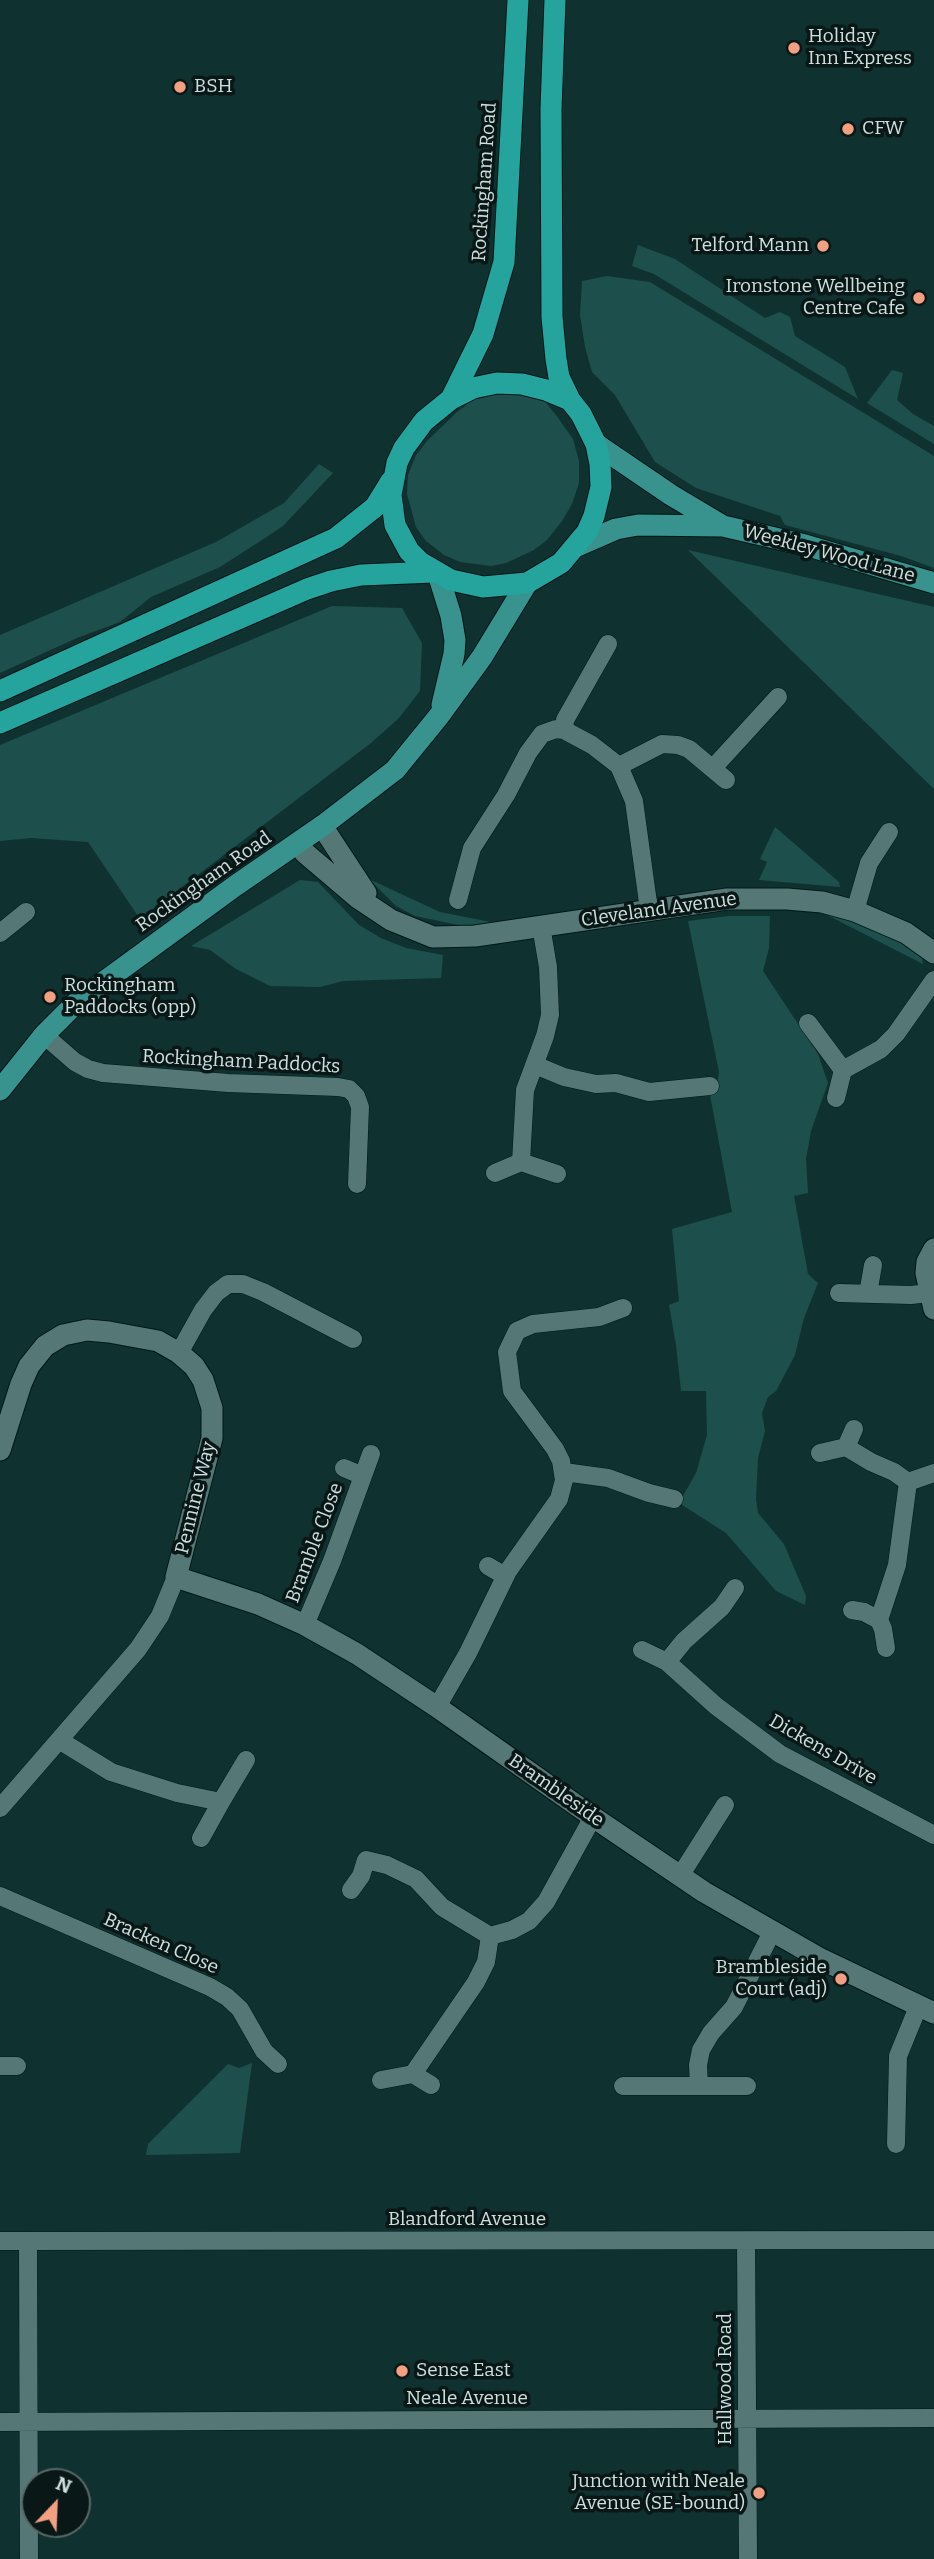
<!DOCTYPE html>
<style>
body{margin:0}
#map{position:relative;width:934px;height:2559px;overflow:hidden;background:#0f3230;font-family:Bitter,serif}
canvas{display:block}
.north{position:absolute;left:21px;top:2468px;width:70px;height:70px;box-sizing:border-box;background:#091716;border:2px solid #586766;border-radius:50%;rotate:23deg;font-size:19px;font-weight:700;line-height:28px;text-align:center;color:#cee0de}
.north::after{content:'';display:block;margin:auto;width:24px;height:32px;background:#f39f82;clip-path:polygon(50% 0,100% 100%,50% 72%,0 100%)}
</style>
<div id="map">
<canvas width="934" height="2559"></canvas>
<div class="north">N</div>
</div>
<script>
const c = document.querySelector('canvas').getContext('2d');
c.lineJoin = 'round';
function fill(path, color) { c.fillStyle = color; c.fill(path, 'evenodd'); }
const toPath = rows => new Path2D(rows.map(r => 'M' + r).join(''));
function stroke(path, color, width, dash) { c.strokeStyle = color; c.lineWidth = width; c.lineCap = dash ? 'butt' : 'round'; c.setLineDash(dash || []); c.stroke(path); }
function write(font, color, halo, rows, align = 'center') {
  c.font = font + ' Bitter,serif'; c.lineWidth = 7; c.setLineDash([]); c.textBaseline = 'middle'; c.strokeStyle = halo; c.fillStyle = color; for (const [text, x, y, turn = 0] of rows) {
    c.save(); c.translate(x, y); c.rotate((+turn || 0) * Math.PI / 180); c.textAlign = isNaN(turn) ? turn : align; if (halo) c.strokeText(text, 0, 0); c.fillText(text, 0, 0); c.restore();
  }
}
const green = toPath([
 [638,245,675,259,765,318,780,312,790,317,795,336,845,367,858,399,654,274,632,266],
 [607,276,650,282,934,456,934,568,901,556,785,525,780,516,696,488,655,462,615,395,592,372,585,347,580,315,582,281],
 [892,370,903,373,897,400,913,414,934,426,934,444,867,403],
 [511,391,541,397,556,415,573,439,579,461,579,483,572,504,562,521,547,540,534,550,506,563,491,566,460,562,444,555,426,541,416,527,407,494,408,475,416,455,427,441,457,412,474,399,492,393],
 [319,464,333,473,283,526,259,542,220,567,151,597,120,622,77,638,0,673,0,635,216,542,284,503],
 [688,550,934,607,934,789],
 [332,606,402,608,422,643,420,691,399,718,371,743,140,919,88,842,31,838,0,841,0,745],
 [775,827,839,882,840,887,759,880,767,862,760,859],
 [369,879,440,912,496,923,463,926,415,916,396,906],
 [300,880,318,882,359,925,381,938,406,948,443,955,441,978,343,981,320,987,270,986,236,969,210,950,191,946],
 [790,909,826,911,897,938,922,956,923,964,825,914],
 [729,916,770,916,769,948,763,971,818,1054,828,1083,811,1131,806,1159,808,1193,794,1196,808,1274,818,1283,804,1318,795,1355,776,1391,768,1397,762,1413,765,1431,758,1458,756,1499,758,1513,784,1544,806,1596,805,1605,776,1591,726,1533,679,1503,696,1473,707,1435,706,1391,681,1391,676,1345,669,1305,679,1301,672,1229,732,1212,710,1095,717,1086,719,1072,688,921],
 [252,2063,240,2153,146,2155,148,2144,228,2064,239,2068]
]);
const street = toPath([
 [564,730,565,720,608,644],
 [619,766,634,801,649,910],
 [713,768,778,697],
 [458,900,472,848,506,795,528,753,542,734,556,729,564,730,592,745,619,766,662,744,678,745,689,749,726,780],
 [855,911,869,863,889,832],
 [541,926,548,967,550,1015,545,1036,525,1090,521,1162,557,1174],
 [0,933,26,912],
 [808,1023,843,1070,881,1049,896,1034,934,980],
 [44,1035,75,1062,88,1069,103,1073,228,1083,338,1087,349,1089,356,1096,360,1107,357,1184],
 [535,1065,564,1077,596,1084,616,1083,649,1092,710,1086],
 [836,1098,843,1070],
 [495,1173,521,1162],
 [839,1293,911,1295,929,1293],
 [868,1294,873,1265],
 [179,1353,203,1310,216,1293,228,1284,243,1284,263,1292,353,1339],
 [846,1447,854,1429],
 [820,1453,846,1447,871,1462,894,1472,908,1482],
 [344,1468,363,1476],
 [564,1472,608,1478,649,1493,674,1499],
 [908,1482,934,1473],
 [488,1566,505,1576],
 [852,1610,864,1612,879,1620,883,1629,886,1648],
 [879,1620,897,1565,908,1482],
 [305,1625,332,1561,371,1454],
 [642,1650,667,1662,716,1706,780,1754,934,1835],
 [667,1662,684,1641,722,1607,735,1588],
 [437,1707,468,1653,508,1571,559,1499,564,1480,561,1461,555,1449,512,1391,507,1352,517,1331,533,1324,599,1317,623,1308],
 [59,1740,111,1772,177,1793,221,1802,246,1760],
 [0,1808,138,1649,160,1616,176,1577],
 [201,1838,221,1802],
 [680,1876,725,1805],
 [351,1890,361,1876,366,1860,387,1865,416,1879,442,1907,490,1936,486,1962,476,1982,413,2074],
 [0,1896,210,1987,227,1997,240,2009,264,2051,278,2064],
 [490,1936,512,1930,529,1921,546,1902,593,1817],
 [0,2066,17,2066],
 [381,2080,413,2074,431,2085],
 [623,2086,699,2086],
 [747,2086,699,2086,698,2065,701,2050,711,2033,734,2007,772,1932],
 [896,2144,898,2056,918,2007],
 [0,2241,934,2240],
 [28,2241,29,2559],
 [746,2241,748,2559],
 [0,2422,934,2418]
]);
const secondary = toPath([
 [322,826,366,893],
 [298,843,305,853,358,898,391,920,433,937,475,936,727,899,787,899,822,902,855,911,906,933,934,953],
 [934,1249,927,1262,926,1273,934,1309],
 [0,1450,21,1384,29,1366,45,1346,63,1335,87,1330,109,1332,158,1341,179,1353,194,1366,203,1380,212,1408,212,1438,176,1577,258,1604,305,1625,357,1654,437,1707,593,1817,704,1892,821,1959,934,2013]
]);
const primary = toPath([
 [596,444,671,495,723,526],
 [577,546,616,529,638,525,723,526,805,545,934,583],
 [438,574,451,616,455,640,454,654,442,705],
 [0,1090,44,1035,79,1000,235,886,322,826,395,770,439,716,482,657,527,583]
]);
const highway = toPath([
 [555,0,551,109,552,317,556,359,559,377,570,400],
 [497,383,522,384,546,390,570,400,581,414,596,444,600,464,601,487,594,516,587,532,561,563,527,583,483,587,451,580,420,562,409,551,395,525,391,495,397,463,404,448,424,421,451,399,473,388,497,383],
 [451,399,483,334,504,262,518,0],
 [0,691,336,538,375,507,391,481],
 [0,723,307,589,331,581,361,575,433,572]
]);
const markers = [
 [794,48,7,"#f39f82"],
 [180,87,7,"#f39f82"],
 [848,129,7,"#f39f82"],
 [823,246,7,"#f39f82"],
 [919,298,7,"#f39f82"],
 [50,997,7,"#f39f82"],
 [841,1979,7,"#f39f82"],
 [402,2371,7,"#f39f82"],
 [759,2493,7,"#f39f82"]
];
const poiNames = [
 ["Holiday",808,37],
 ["Inn Express",808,59],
 ["BSH",194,87],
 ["CFW",862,129],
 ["Telford Mann",809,246,"right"],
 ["Ironstone Wellbeing",905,287,"right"],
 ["Centre Cafe",905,309,"right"],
 ["Rockingham",64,986],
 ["Paddocks (opp)",64,1008],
 ["Brambleside",827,1968,"right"],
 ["Court (adj)",827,1990,"right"],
 ["Sense East",416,2371],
 ["Junction with Neale",745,2482,"right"],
 ["Avenue (SE-bound)",745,2504,"right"]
];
const streetNames = [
 ["Rockingham Road",485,182,-86],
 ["Weekley Wood Lane",829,554,15],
 ["Rockingham Road",204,882,-35],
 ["Cleveland Avenue",659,910,-8],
 ["Rockingham Paddocks",241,1062,3],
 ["Pennine Way",196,1498,-76],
 ["Bramble Close",315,1543,-69],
 ["Dickens Drive",823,1750,30],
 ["Brambleside",556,1791,35],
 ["Bracken Close",161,1944,24],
 ["Blandford Avenue",467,2220],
 ["Hallwood Road",726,2379,-90],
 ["Neale Avenue",467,2399]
];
fill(green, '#1d4f4c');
stroke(street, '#011817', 19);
stroke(secondary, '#011817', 23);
stroke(primary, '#011817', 23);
stroke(highway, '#011817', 23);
stroke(street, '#557876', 18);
stroke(secondary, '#557876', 21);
stroke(primary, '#38928d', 21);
stroke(highway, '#25a49d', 21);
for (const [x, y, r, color] of markers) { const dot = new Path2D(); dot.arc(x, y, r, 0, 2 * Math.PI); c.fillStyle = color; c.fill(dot); stroke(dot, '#091716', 2.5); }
write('19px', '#cee0de', '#091716', poiNames, 'left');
write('19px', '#cee0de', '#091716', streetNames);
</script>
